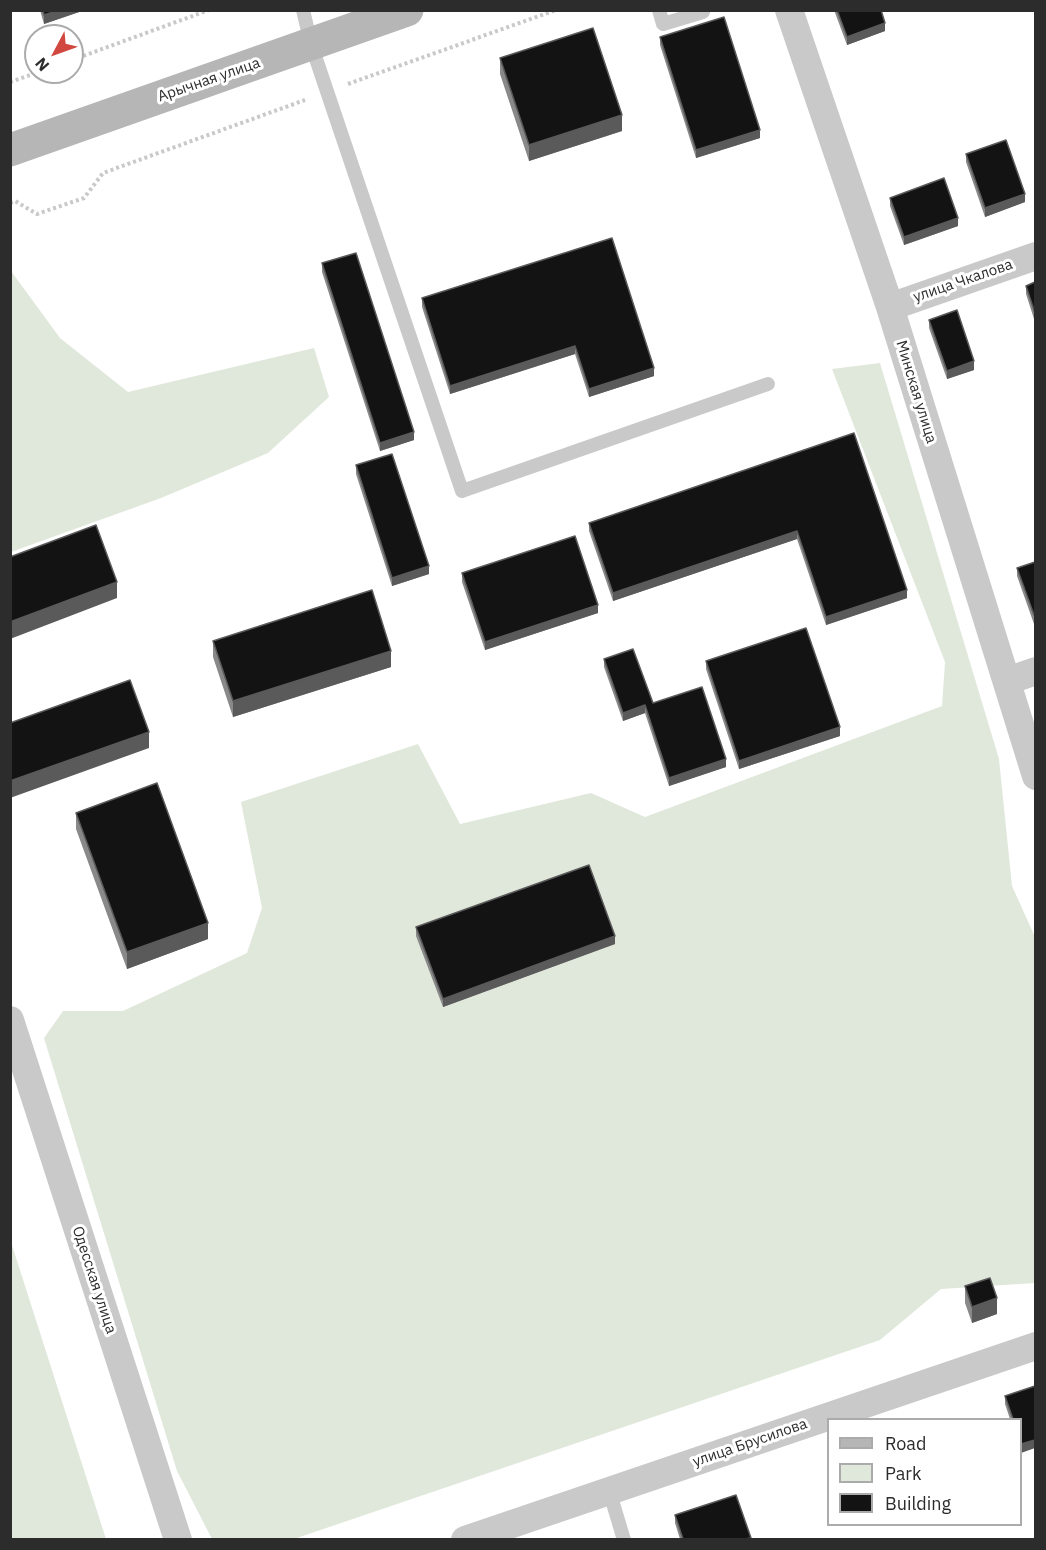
<!DOCTYPE html>
<meta charset="utf-8">
<style>
body{margin:0}
#map{position:relative;width:1046px;height:1550px;overflow:hidden;background:#fff;font-family:"IBM Plex Sans",sans-serif}
canvas{display:block}
.frame{position:absolute;inset:0;border:12px solid #2c2c2c;pointer-events:none}
.legend{position:absolute;left:827px;top:1418px;width:195px;height:108px;box-sizing:border-box;background:#fff;border:2px solid #ababab;margin:0;padding:8px 10px;list-style:none;font-size:18px;color:#2c2c2c}
.legend li{display:flex;align-items:center;gap:12px;height:30px}
.legend b{width:30px;border:2px solid #ababab}
.north{position:absolute;left:24px;top:24px;width:60px;height:60px;box-sizing:border-box;background:#fff;border:2px solid #ababab;border-radius:50%;rotate:229deg;font-size:16px;font-weight:700;line-height:24px;text-align:center;color:#2c2c2c}
.north::after{content:'';display:block;margin:auto;width:21px;height:27px;background:#d14840;clip-path:polygon(50% 0,100% 100%,50% 72%,0 100%)}
</style>
<div id="map">
<canvas width="1046" height="1550"></canvas>
<div class="frame"></div>
<ul class="legend">
<li><b style="height:8px;background:#b6b6b6"></b>Road</li>
<li><b style="height:16px;background:#e0e8db"></b>Park</li>
<li><b style="height:16px;background:#131313"></b>Building</li>
</ul>
<div class="north">N</div>
</div>
<script>
const c = document.querySelector('canvas').getContext('2d');
c.lineJoin = 'round';
function fill(path, color) { c.fillStyle = color; c.fill(path, 'evenodd'); }
const toPath = rows => new Path2D(rows.map(r => 'M' + r).join(''));
function stroke(path, color, width, dash) { c.strokeStyle = color; c.lineWidth = width; c.lineCap = dash ? 'butt' : 'round'; c.setLineDash(dash || []); c.stroke(path); }
function write(font, color, halo, rows, align = 'center') {
  c.font = font + ' "IBM Plex Sans",sans-serif'; c.lineWidth = 6; c.setLineDash([]); c.textBaseline = 'middle'; c.strokeStyle = halo; c.fillStyle = color; for (const [text, x, y, turn = 0] of rows) {
    c.save(); c.translate(x, y); c.rotate((+turn || 0) * Math.PI / 180); c.textAlign = isNaN(turn) ? turn : align; if (halo) c.strokeText(text, 0, 0); c.fillText(text, 0, 0); c.restore();
  }
}
const green = toPath([
 [11,271,60,338,128,392,314,348,329,397,268,453,161,498,11,552],
 [880,363,999,759,1012,886,1035,937,1035,1283,941,1289,880,1340,294,1539,212,1539,177,1471,44,1038,63,1011,123,1011,247,953,262,908,241,802,418,744,460,824,591,793,645,817,942,706,945,662,832,369],
 [11,1242,106,1539,11,1539]
]);
const path = toPath([
 [72,60,209,10],
 [10,82,39,72],
 [348,84,556,10],
 [10,203,15,201,37,214,84,198,103,173,305,100]
]);
const lane = toPath([
 [303,10,311,44,462,491,768,384],
 [659,10,663,24,703,12],
 [609,1490,624,1540]
]);
const street = toPath([
 [789,10,890,307,1036,776],
 [890,307,1036,256],
 [1007,681,1036,671],
 [10,1020,178,1540],
 [465,1540,1036,1346]
]);
const secondary = toPath([
 [10,150,407,10]
]);
const wall = toPath([
 [40,10,85,10,44,24],
 [834,10,881,10,885,31,847,45],
 [660,37,760,138,696,158,660,45],
 [500,58,622,131,529,161,500,74],
 [966,154,1025,202,985,217,966,162],
 [890,198,958,226,904,245,890,206],
 [612,238,654,376,589,397,575,354,450,394,422,307,422,298],
 [322,263,414,440,380,451,322,272],
 [1035,282,1035,322,1026,294,1026,286],
 [929,320,974,370,947,379,929,328],
 [854,433,907,598,826,625,797,539,613,601,589,531,589,523],
 [356,465,429,574,392,586,356,474],
 [1035,562,1034,624,1017,576,1017,568],
 [462,573,598,613,485,650,462,582],
 [213,641,391,667,233,717,213,657],
 [604,659,653,703,726,767,669,786,645,713,623,721,604,667],
 [706,661,840,736,739,769,706,669],
 [76,813,208,939,127,969,76,829],
 [416,927,615,944,443,1007,416,936],
 [965,1286,997,1314,972,1323,965,1303],
 [1035,1386,1021,1453,1020,1419,1010,1419,1005,1404,1005,1396],
 [675,1515,751,1539,680,1539,675,1523]
]);
const shadedWall = toPath([
 [59,10,85,10,44,24,44,15],
 [885,23,885,31,847,45,847,37],
 [622,115,622,131,529,161,529,145],
 [760,130,760,138,696,158,696,150],
 [1025,194,1025,202,985,217,985,208],
 [958,218,958,226,904,245,904,237],
 [575,346,575,354,450,394,450,386],
 [974,361,974,370,947,379,947,371],
 [654,368,654,376,589,397,589,389],
 [414,432,414,440,380,451,380,443],
 [797,531,797,539,613,601,613,593],
 [429,566,429,574,392,586,392,578],
 [117,582,117,598,10,639,10,622],
 [907,590,907,598,826,625,826,617],
 [598,605,598,613,485,650,485,642],
 [1034,615,1035,615,1035,623,1034,624],
 [391,651,391,667,233,717,233,701],
 [645,705,645,713,623,721,623,713],
 [840,727,840,736,739,769,739,761],
 [149,732,149,748,10,798,10,781],
 [726,759,726,767,669,786,669,778],
 [208,923,208,939,127,969,127,952],
 [615,936,615,944,443,1007,443,999],
 [997,1298,997,1314,972,1323,972,1307],
 [1035,1440,1035,1448,1021,1453,1021,1444]
]);
const building = toPath([
 [43,10,59,10,44,15,43,10],
 [837,10,881,10,885,23,847,37,837,10],
 [724,17,760,130,696,150,660,37,724,17],
 [593,28,622,115,529,145,500,58,593,28],
 [1006,140,1025,194,985,208,966,154,1006,140],
 [944,178,958,218,904,237,890,198,944,178],
 [612,238,654,368,589,389,575,346,450,386,422,298,612,238],
 [356,253,414,432,380,443,322,263,356,253],
 [1035,282,1035,313,1026,286,1035,282],
 [957,310,974,361,947,371,929,320,957,310],
 [854,433,907,590,826,617,797,531,613,593,589,523,854,433],
 [392,454,429,566,392,578,356,465,392,454],
 [96,525,117,582,10,622,10,557,96,525],
 [575,536,598,605,485,642,462,573,575,536],
 [1035,562,1035,615,1034,615,1017,568,1035,562],
 [372,590,391,651,233,701,213,641,372,590],
 [806,628,840,727,739,761,706,661,806,628],
 [633,649,653,703,702,687,726,759,669,778,645,705,623,713,604,659,633,649],
 [130,680,149,732,10,781,10,723,130,680],
 [157,783,208,923,127,952,76,813,157,783],
 [589,865,615,936,443,999,416,927,589,865],
 [990,1278,997,1298,972,1307,965,1286,990,1278],
 [1035,1386,1035,1440,1021,1444,1020,1419,1013,1419,1005,1396,1035,1386],
 [736,1495,751,1538,744,1539,683,1539,675,1515,736,1495]
]);
const streetNames = [
 ["Арычная улица",209,80,-19],
 ["улица Чкалова",963,281,-19],
 ["Минская улица",916,392,73],
 ["Одесская улица",94,1280,72],
 ["улица Брусилова",750,1443,-19]
];
fill(green, '#e0e8db');
stroke(path, '#c9c9c9', 4, [3, 3]);
stroke(lane, '#c9c9c9', 14);
stroke(street, '#c9c9c9', 28);
stroke(secondary, '#b6b6b6', 33);
fill(wall, '#898989');
fill(shadedWall, '#5a5a5a');
fill(building, '#131313');
stroke(building, '#5a5a5a', 1.5);
write('15px', '#2c2c2c', '#fff', streetNames);
</script>
